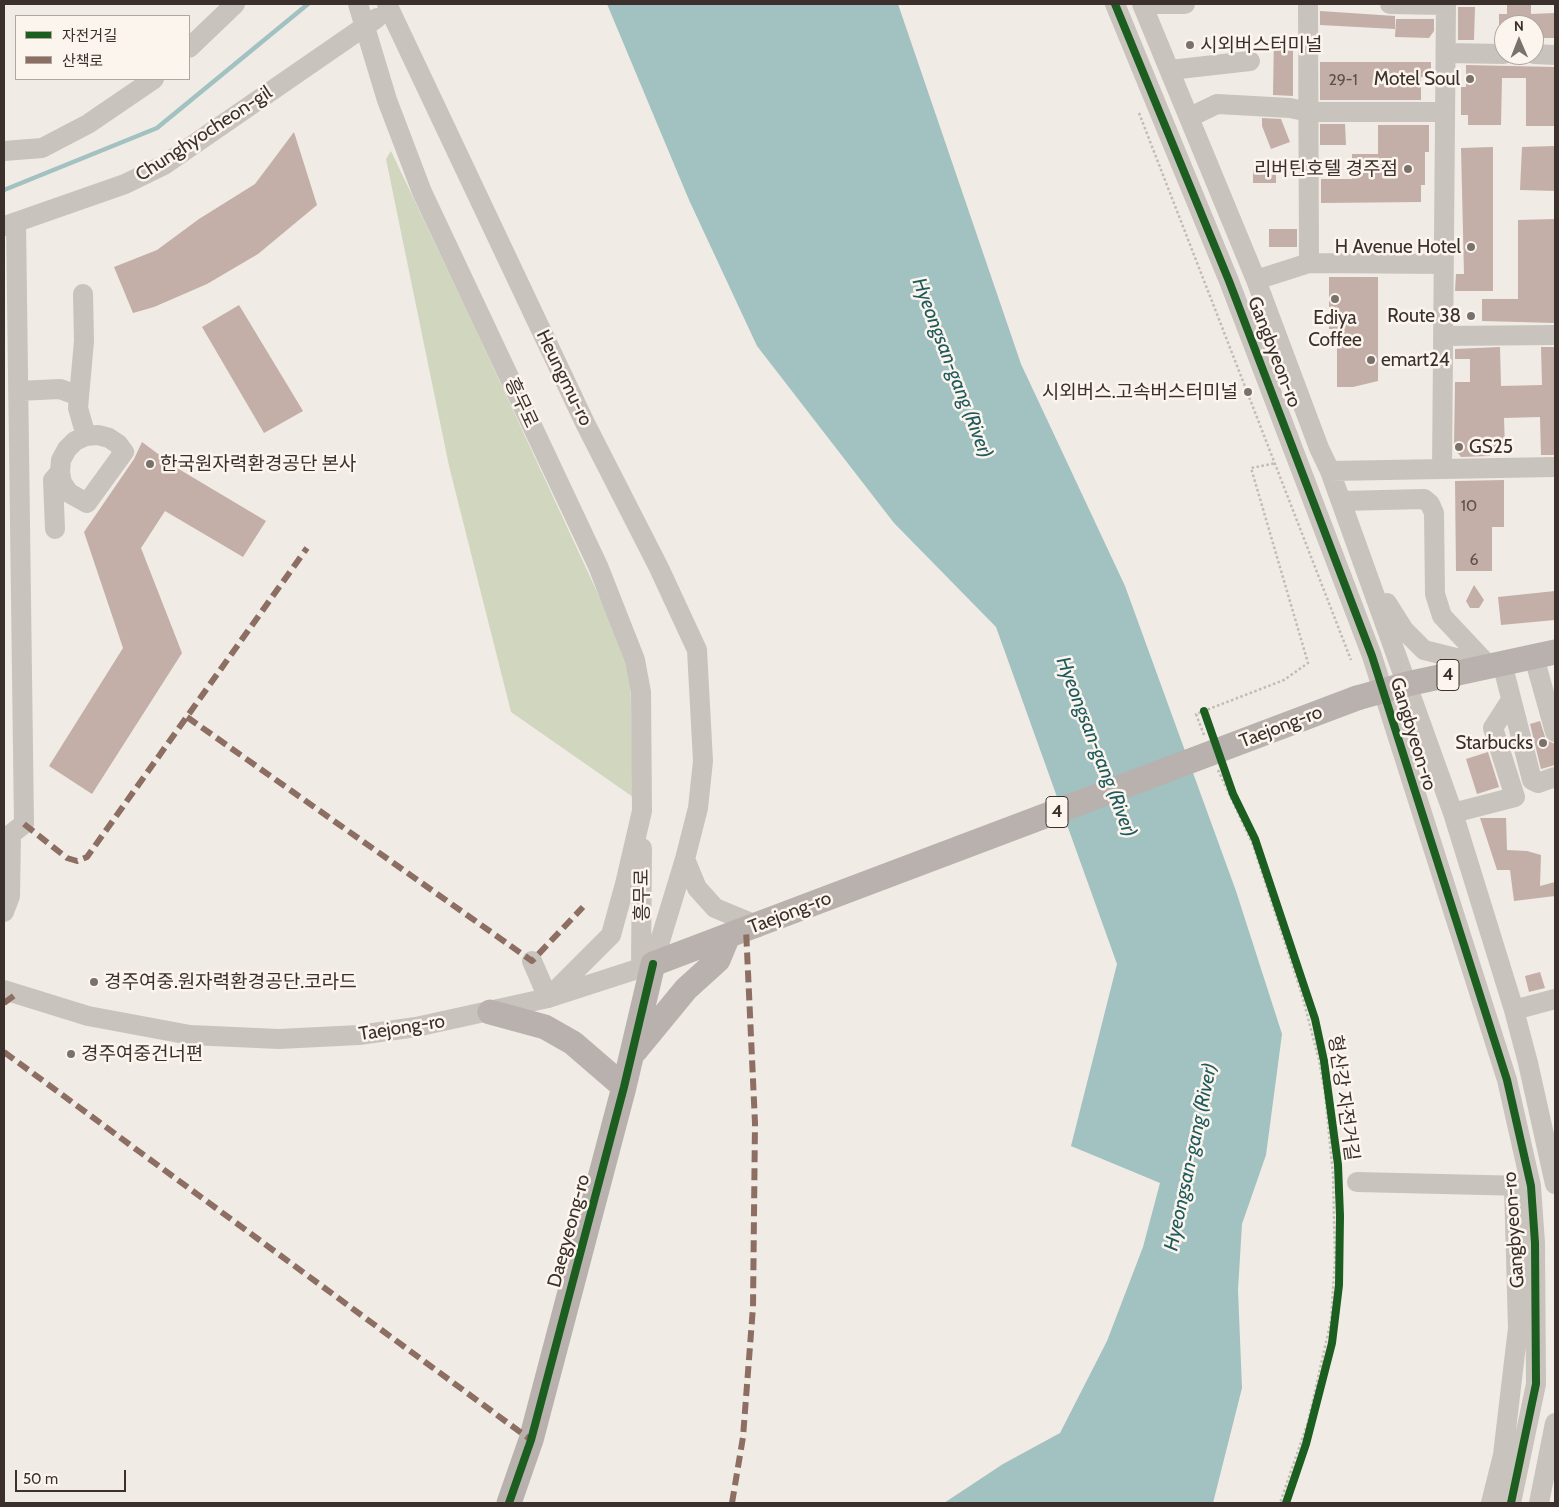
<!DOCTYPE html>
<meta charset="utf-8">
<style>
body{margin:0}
#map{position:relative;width:1559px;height:1507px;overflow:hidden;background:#f0ebe5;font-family:Cabin,"Noto Sans KR",sans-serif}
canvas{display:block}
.frame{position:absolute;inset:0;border:5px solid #3b302b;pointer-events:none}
.legend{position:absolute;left:15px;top:15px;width:175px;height:65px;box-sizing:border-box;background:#fbf5ee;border:1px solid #aea6a0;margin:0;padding:6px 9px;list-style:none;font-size:15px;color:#3b302b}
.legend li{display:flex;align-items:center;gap:10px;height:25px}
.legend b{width:25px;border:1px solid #aea6a0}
.north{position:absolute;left:1494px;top:15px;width:50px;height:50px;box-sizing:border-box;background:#fbf5ee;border:1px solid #aea6a0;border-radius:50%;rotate:359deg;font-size:14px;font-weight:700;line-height:20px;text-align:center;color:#3b302b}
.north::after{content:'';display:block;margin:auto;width:18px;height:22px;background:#7a716c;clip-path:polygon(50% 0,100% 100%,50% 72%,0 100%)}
.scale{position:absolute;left:15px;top:1470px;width:111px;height:22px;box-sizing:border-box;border:2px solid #3b302b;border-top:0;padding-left:6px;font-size:15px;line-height:18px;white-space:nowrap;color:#3b302b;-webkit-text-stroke:4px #fbf5ee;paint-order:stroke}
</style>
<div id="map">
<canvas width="1559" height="1507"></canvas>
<div class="frame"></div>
<ul class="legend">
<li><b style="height:6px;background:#1b5e20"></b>자전거길</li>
<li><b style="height:6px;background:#8d6e63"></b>산책로</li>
</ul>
<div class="north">N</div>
<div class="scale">50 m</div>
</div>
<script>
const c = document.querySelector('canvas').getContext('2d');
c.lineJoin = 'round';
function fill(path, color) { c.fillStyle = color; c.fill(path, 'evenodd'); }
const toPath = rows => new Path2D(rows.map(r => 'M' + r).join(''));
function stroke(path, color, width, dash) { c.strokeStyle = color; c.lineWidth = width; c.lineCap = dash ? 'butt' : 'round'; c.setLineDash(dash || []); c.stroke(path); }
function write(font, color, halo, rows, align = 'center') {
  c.font = font + ' Cabin,"Noto Sans KR",sans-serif'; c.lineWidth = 5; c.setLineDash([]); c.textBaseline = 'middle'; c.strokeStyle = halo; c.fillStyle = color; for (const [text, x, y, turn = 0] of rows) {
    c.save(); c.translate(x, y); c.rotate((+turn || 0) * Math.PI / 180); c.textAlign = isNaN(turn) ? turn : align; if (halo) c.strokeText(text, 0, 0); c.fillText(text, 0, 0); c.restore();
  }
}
const green = toPath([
 [391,151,468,313,630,663,633,797,511,712,449,466,386,159]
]);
const water = toPath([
 [607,4,898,4,1021,364,1125,586,1236,891,1282,1034,1266,1155,1242,1224,1238,1290,1242,1388,1213,1503,944,1503,1003,1464,1060,1433,1107,1341,1143,1247,1160,1183,1071,1146,1117,964,996,627,894,523,757,346,689,200]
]);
const stream = toPath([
 [4,190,157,128,308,4]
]);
const building = toPath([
 [1507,4,1531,4,1531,14,1555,13,1555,38,1535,38,1535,25,1499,25,1499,14,1507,14],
 [1458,7,1475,7,1474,40,1458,40],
 [1320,11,1395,16,1395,29,1320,25],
 [1396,19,1434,19,1434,31,1429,38,1395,37],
 [1274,35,1293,35,1293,96,1273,95],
 [1320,62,1431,62,1431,77,1421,77,1421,100,1320,100],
 [1466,65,1555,67,1555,126,1526,126,1526,78,1502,78,1501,125,1468,125,1468,115,1461,115,1461,87,1466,87],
 [1262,118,1281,119,1290,142,1271,149,1262,126],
 [1320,124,1345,124,1346,145,1320,145],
 [1378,125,1429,125,1429,152,1425,152,1425,185,1421,185,1421,202,1321,203,1321,179,1352,179,1352,154,1378,154],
 [294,132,317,205,258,254,207,284,154,307,133,313,114,267,157,250,199,219,255,184],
 [1555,146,1555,191,1520,190,1522,147],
 [1493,147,1493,291,1455,291,1456,274,1464,274,1461,148],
 [1276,169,1276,183,1253,183,1253,170],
 [1555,219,1555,323,1482,321,1482,299,1518,299,1518,220],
 [1269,229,1297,229,1297,247,1269,247],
 [1329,277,1378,277,1378,381,1353,387,1337,387,1337,329,1329,329],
 [239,305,303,411,264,433,202,327],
 [1500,347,1501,386,1542,385,1541,347,1555,347,1554,455,1541,455,1540,417,1504,418,1505,450,1490,451,1490,456,1461,457,1454,448,1455,382,1470,382,1470,359,1455,359,1455,349],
 [142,442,177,468,266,521,243,557,165,511,141,548,182,653,92,794,49,766,123,648,84,532,134,459],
 [1504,480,1504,527,1492,527,1492,571,1456,571,1455,481],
 [1474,585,1484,600,1479,608,1470,608,1466,601],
 [1555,591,1555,620,1501,625,1498,597],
 [1540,721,1546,740,1555,744,1555,765,1541,769,1530,724],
 [1488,752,1499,787,1477,794,1466,759],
 [1480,818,1506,818,1507,850,1527,851,1541,855,1540,886,1555,882,1555,896,1514,901,1510,870,1497,870],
 [1540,972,1545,988,1529,992,1525,976]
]);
const path = toPath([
 [1139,113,1351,660],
 [1204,735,1196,714,1284,680,1308,663,1251,468,1276,463],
 [1218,770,1253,845,1302,995,1319,1060,1325,1094,1333,1174,1335,1259,1331,1320,1308,1422,1280,1503]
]);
const minor = toPath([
 [358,4,387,100,422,192,598,566,635,660,641,692,642,811,625,884,611,935,548,998],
 [387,4,585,423,659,568,697,650,703,761,698,808,685,859,697,888,715,908,756,925],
 [1115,4,1229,281,1372,656,1507,1080,1531,1186,1535,1243,1536,1384,1511,1503],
 [1142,4,1256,280,1319,448,1330,471,1453,813,1514,1010,1528,1063,1555,1184],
 [1142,4,1185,4],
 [1308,4,1309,263],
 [1390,4,1446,5],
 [189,48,235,4],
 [1446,53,1504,54],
 [1534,54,1555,55],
 [1170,70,1250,61],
 [1190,117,1217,104,1290,108,1309,112,1445,112],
 [4,151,42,148,88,124,154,79],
 [5,226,125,184,164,165,377,18],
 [1256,280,1309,263,1444,264],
 [83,294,84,341,78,408,86,436],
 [1443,336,1555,335],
 [18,391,60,389,79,396],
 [98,435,109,438,118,444,124,452,87,503,69,493,62,483,60,472,61,460,67,449,75,441,86,436,98,435],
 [1442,469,1446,4],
 [1330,471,1555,467],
 [1341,501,1424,499,1430,504,1434,513,1435,594,1442,616,1489,666],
 [55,529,53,480,60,472],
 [1387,603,1404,630,1424,650,1488,666],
 [1534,657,1555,732],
 [1502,663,1532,780,1538,783,1555,777],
 [1453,813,1515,797,1493,728,1511,700],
 [4,912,10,896,11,834,24,824,16,222],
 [532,961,548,998],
 [641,968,642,848],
 [4,990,88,1016,190,1035,279,1039,359,1035,416,1027,548,998,653,964,685,859],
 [1514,1010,1555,999],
 [1357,1182,1526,1186],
 [1491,1503,1503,1455,1518,1328,1514,1186],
 [1539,1503,1555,1423]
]);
const major = toPath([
 [1357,698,1407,684,1555,652],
 [490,1012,545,1027,573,1043,624,1087],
 [635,1051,686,989,718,960,728,936],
 [509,1503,531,1440,624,1087,653,964,756,925]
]);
const majorBridge = toPath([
 [756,925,1357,698]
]);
const quiet = toPath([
 [187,717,532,961,583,907],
 [24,824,67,858,77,861,87,857,307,548],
 [4,1003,15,995],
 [4,1052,531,1440],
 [732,1503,743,1437,753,1307,755,1123,746,929]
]);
const cycleway = toPath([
 [1115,4,1229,281,1372,656,1507,1080,1531,1186,1535,1243,1536,1384,1511,1503],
 [1204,711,1233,794,1255,839,1315,1019,1324,1061,1338,1165,1340,1216,1339,1285,1332,1343,1306,1444,1286,1503],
 [509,1503,531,1440,624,1087,653,964]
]);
const markers = [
 [1190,45,5,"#7a716c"],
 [1470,79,5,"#7a716c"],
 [1408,169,5,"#7a716c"],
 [1471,247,5,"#7a716c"],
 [1335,299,5,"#7a716c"],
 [1471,316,5,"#7a716c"],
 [1371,360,5,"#7a716c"],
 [1248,392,5,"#7a716c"],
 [1459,447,5,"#7a716c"],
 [150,464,5,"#7a716c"],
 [1543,743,5,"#7a716c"],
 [94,982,5,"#7a716c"],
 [71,1054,5,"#7a716c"]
];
const numberNames = [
 ["29-1",1343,80],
 ["10",1469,506],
 ["6",1474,560]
];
const shields = [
 [1448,675,22],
 [1057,812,22]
];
const shieldNames = [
 ["4",1448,675],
 ["4",1057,812]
];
const poiNames = [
 ["시외버스터미널",1200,45],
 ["Motel Soul",1460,79,"right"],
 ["리버틴호텔 경주점",1398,169,"right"],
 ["H Avenue Hotel",1461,247,"right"],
 ["Route 38",1461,316,"right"],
 ["Ediya",1335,318,"center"],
 ["Coffee",1335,340,"center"],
 ["emart24",1381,360],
 ["시외버스.고속버스터미널",1238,392,"right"],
 ["GS25",1469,447],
 ["한국원자력환경공단 본사",160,464],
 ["Starbucks",1533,743,"right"],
 ["경주여중.원자력환경공단.코라드",104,982],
 ["경주여중건너편",81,1054]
];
const streetNames = [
 ["Chunghyocheon-gil",204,134,-33],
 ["Gangbyeon-ro",1274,352,69],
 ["Heungmu-ro",564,378,64],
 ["흥무로",521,403,65],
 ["Taejong-ro",1281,727,-21],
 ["Gangbyeon-ro",1413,734,73],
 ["흥무로",642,895,-90],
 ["Taejong-ro",790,913,-21],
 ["Taejong-ro",402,1028,-9],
 ["형산강 자전거길",1343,1098,82],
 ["Gangbyeon-ro",1514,1230,-94],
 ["Daegyeong-ro",569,1231,-75]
];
const waterNames = [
 ["Hyeongsan-gang (River)",952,368,69],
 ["Hyeongsan-gang (River)",1096,747,69],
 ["Hyeongsan-gang (River)",1191,1157,-78]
];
fill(green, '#d1d6bf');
fill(water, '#a1c2c1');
stroke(stream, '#a1c2c1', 4.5);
fill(building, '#c3afa7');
stroke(path, '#c2bbb6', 2.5, [2.5, 2.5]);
stroke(minor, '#c9c3be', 20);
stroke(major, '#b8b1ad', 25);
stroke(majorBridge, '#b8b1ad', 25);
stroke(quiet, '#8d6e63', 6, [12, 6]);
stroke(cycleway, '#1b5e20', 8);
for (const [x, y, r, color] of markers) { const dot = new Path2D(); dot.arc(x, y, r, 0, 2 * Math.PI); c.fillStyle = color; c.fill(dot); stroke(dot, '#fbf5ee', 2); }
write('16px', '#5d504a', null, numberNames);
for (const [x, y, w] of shields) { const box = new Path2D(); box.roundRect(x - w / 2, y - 15.5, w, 31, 4); c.fillStyle = '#fbf5ee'; c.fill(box); stroke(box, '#3b302b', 1); }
write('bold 18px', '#3b302b', null, shieldNames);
write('19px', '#3b302b', '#fbf5ee', poiNames, 'left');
write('19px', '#3b302b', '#fbf5ee', streetNames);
write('italic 20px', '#1f5a5e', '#fbf5ee', waterNames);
</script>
